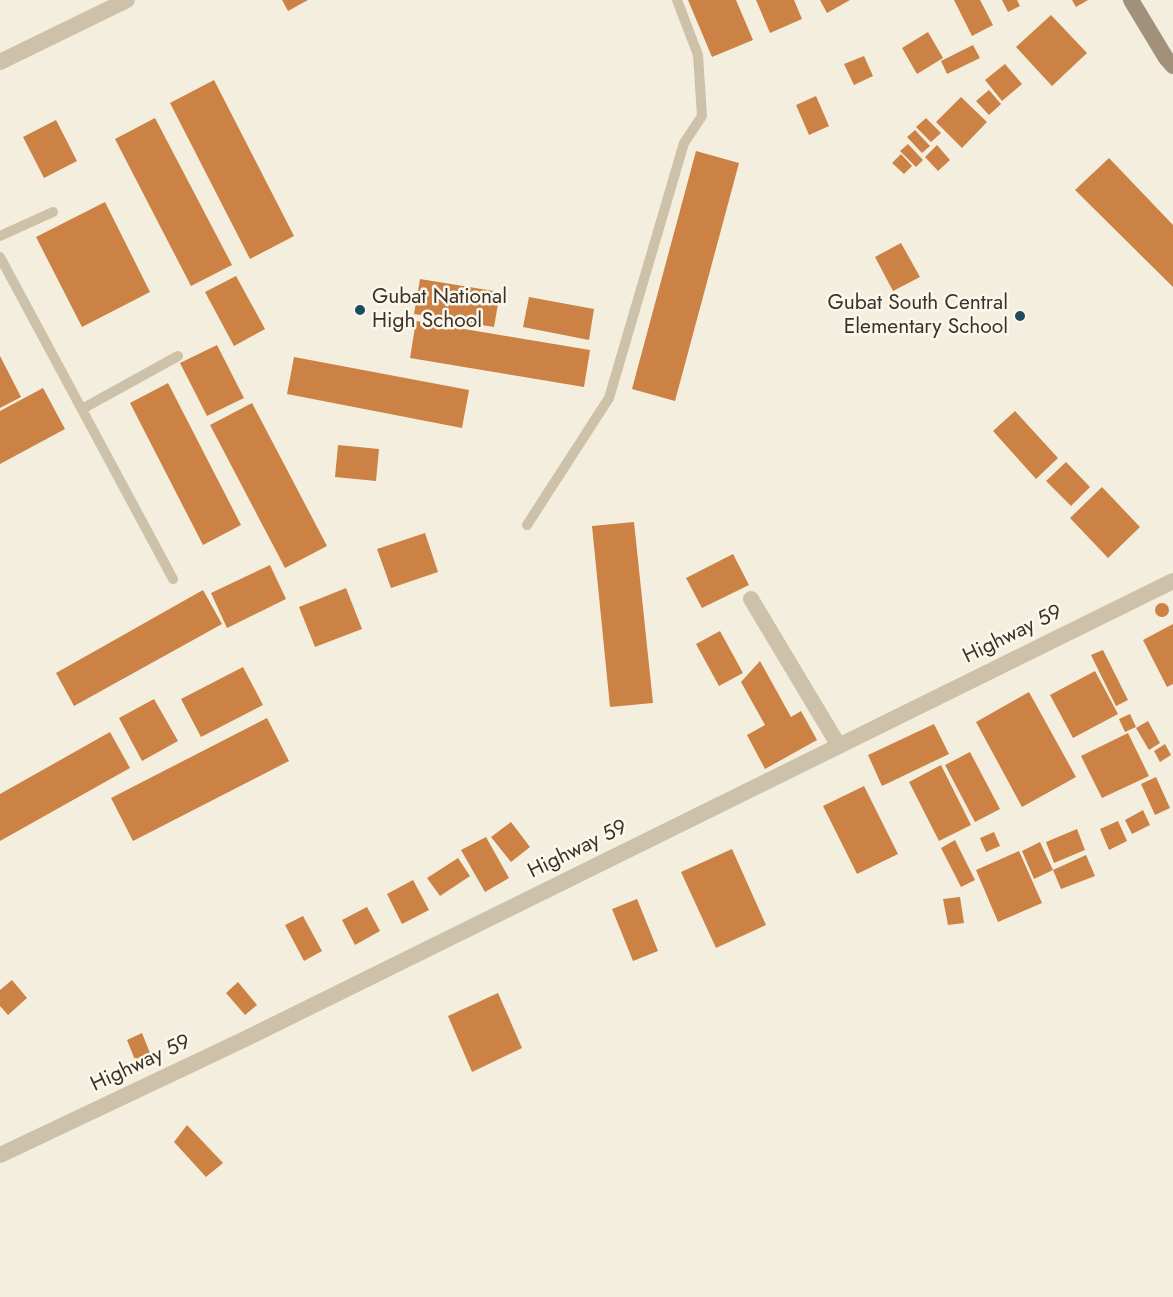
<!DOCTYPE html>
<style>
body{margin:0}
canvas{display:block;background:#f4eede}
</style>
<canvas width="1173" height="1297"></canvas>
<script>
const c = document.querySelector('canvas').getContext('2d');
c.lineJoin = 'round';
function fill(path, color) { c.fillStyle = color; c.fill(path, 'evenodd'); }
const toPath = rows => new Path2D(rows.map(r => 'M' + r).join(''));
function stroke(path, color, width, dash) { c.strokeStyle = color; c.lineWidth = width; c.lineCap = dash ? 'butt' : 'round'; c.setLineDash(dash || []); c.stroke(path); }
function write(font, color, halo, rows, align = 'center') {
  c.font = font + ' Jost,sans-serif'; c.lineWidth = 5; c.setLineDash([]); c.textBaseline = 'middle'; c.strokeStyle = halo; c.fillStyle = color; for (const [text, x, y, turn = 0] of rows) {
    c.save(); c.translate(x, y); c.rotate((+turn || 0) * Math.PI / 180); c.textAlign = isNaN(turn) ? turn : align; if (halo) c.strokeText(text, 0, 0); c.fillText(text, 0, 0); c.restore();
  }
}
const building = toPath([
 [282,0,308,0,288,11],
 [688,0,736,0,753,40,712,57],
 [756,0,794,0,802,19,770,33],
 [820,0,850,0,827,13],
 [954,0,980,0,993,25,972,36],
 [1002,0,1017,0,1020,6,1008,12],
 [1072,0,1088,0,1076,7],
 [1051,15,1087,53,1052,86,1016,47],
 [928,32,943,58,917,74,902,48],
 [973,45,980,58,947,74,941,61],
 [864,56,873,76,854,85,844,64],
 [1005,64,1022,84,1002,101,985,80],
 [214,80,294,236,250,259,170,103],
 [989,90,1001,104,989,115,976,101],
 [816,96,829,126,809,135,796,105],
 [961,97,987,122,962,148,936,122],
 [155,118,232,265,191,286,115,139],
 [926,118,941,133,931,142,916,127],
 [56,120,77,161,44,178,23,137],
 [915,130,930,146,922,153,907,137],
 [908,144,923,160,916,167,900,151],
 [937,145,950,160,938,171,925,157],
 [696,151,739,163,675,401,632,389],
 [901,154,912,166,904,174,892,163],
 [1109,158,1173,225,1173,287,1075,190],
 [105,202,150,292,82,327,36,237],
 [901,243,920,277,893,291,875,257],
 [236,276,265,329,234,346,205,292],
 [420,279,500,292,494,327,414,314],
 [529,297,594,309,589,340,523,327],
 [416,321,590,350,584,387,410,358],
 [217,345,244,398,207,416,180,363],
 [0,356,21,397,0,408],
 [294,357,469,390,462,428,287,394],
 [168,383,241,525,203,545,130,403],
 [43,388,65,429,0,464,0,411],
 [252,403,327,546,285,568,210,425],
 [1015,411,1058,458,1036,479,993,431],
 [338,445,379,449,376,481,335,477],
 [1066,462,1090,487,1071,506,1046,481],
 [1102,487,1140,527,1108,558,1070,518],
 [634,522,653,703,610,707,592,526],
 [425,533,438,572,391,588,377,549],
 [733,554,749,585,702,608,686,578],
 [270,565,286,599,227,628,211,593],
 [346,588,362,629,315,647,299,607],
 [203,590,222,624,74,706,56,673],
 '1155 610a7 7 0 1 1 14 0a7 7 0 1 1-14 0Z',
 [1173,624,1173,684,1167,687,1143,640],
 [720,631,743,673,719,686,696,644],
 [1103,650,1128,700,1116,706,1091,655],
 [760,661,791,717,801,711,817,740,765,769,747,735,765,725,741,682],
 [243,667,263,705,201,737,181,699],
 [1095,671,1118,714,1073,738,1050,695],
 [1029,692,1076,777,1022,807,976,722],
 [154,699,178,741,142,761,119,718],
 [1130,714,1136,727,1125,732,1119,719],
 [267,718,289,761,133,841,111,798],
 [1148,721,1160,743,1149,750,1136,728],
 [934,724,949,754,882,786,868,755],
 [110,732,130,768,0,841,0,794],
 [1128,733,1149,776,1102,798,1081,756],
 [1165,744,1171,755,1160,762,1154,751],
 [970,752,1000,809,975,822,945,765],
 [941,765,971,825,939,841,909,782],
 [1156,777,1170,808,1155,815,1141,784],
 [864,786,898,854,857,874,823,806],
 [1143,810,1150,825,1132,834,1125,820],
 [1118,821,1127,841,1109,850,1100,829],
 [511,822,530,847,511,862,491,837],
 [1077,829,1085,850,1054,863,1046,842],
 [994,832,1000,846,986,852,980,838],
 [486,837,509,878,485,892,461,850],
 [955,840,975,880,961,887,941,848],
 [1040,842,1053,870,1086,855,1095,876,1061,889,1053,870,1034,879,1022,851],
 [732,849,766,925,716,948,681,872],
 [1019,851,1042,903,998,922,976,870],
 [458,858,470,876,440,896,427,878],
 [413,880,429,910,402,924,387,894],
 [960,897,964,923,948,925,943,899],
 [637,899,658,951,633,961,612,909],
 [367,907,380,931,355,945,342,920],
 [303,916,322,951,304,961,285,925],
 [12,980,27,998,8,1015,0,1006,0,990],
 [238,982,257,1005,245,1015,226,993],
 [498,993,522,1048,472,1072,448,1016],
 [142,1033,150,1053,135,1060,127,1040],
 [187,1125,223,1163,206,1177,174,1142]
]);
const service = toPath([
 [0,236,53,212],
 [0,257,173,579],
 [82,409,178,356],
 [527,525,609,398,684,143,702,116,698,55,677,0]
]);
const minor = toPath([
 [0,62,127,0],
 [751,599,839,746]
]);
const tertiary = toPath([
 [0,1155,245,1039,1173,581]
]);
const secondary = toPath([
 [1131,0,1166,58,1173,66]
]);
const markers = [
 [360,310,6,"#1c4c5e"],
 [1020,316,6,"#1c4c5e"]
];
const poiNames = [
 ["Gubat National",372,298],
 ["High School",372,322],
 ["Gubat South Central",1008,304,"right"],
 ["Elementary School",1008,328,"right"]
];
const streetNames = [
 ["Highway 59",1013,635,-26],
 ["Highway 59",578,850,-26],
 ["Highway 59",141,1064,-25]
];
fill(building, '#cc8244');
stroke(service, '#cdc1a9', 10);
stroke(minor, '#cdc1a9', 16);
stroke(tertiary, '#cdc1a9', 16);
stroke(secondary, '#a1917a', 16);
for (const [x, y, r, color] of markers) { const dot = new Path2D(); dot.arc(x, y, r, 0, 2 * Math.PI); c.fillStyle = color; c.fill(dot); stroke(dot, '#fbf7eb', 2); }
write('21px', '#3a3229', '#fbf7eb', poiNames, 'left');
write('21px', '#3a3229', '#fbf7eb', streetNames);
</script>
